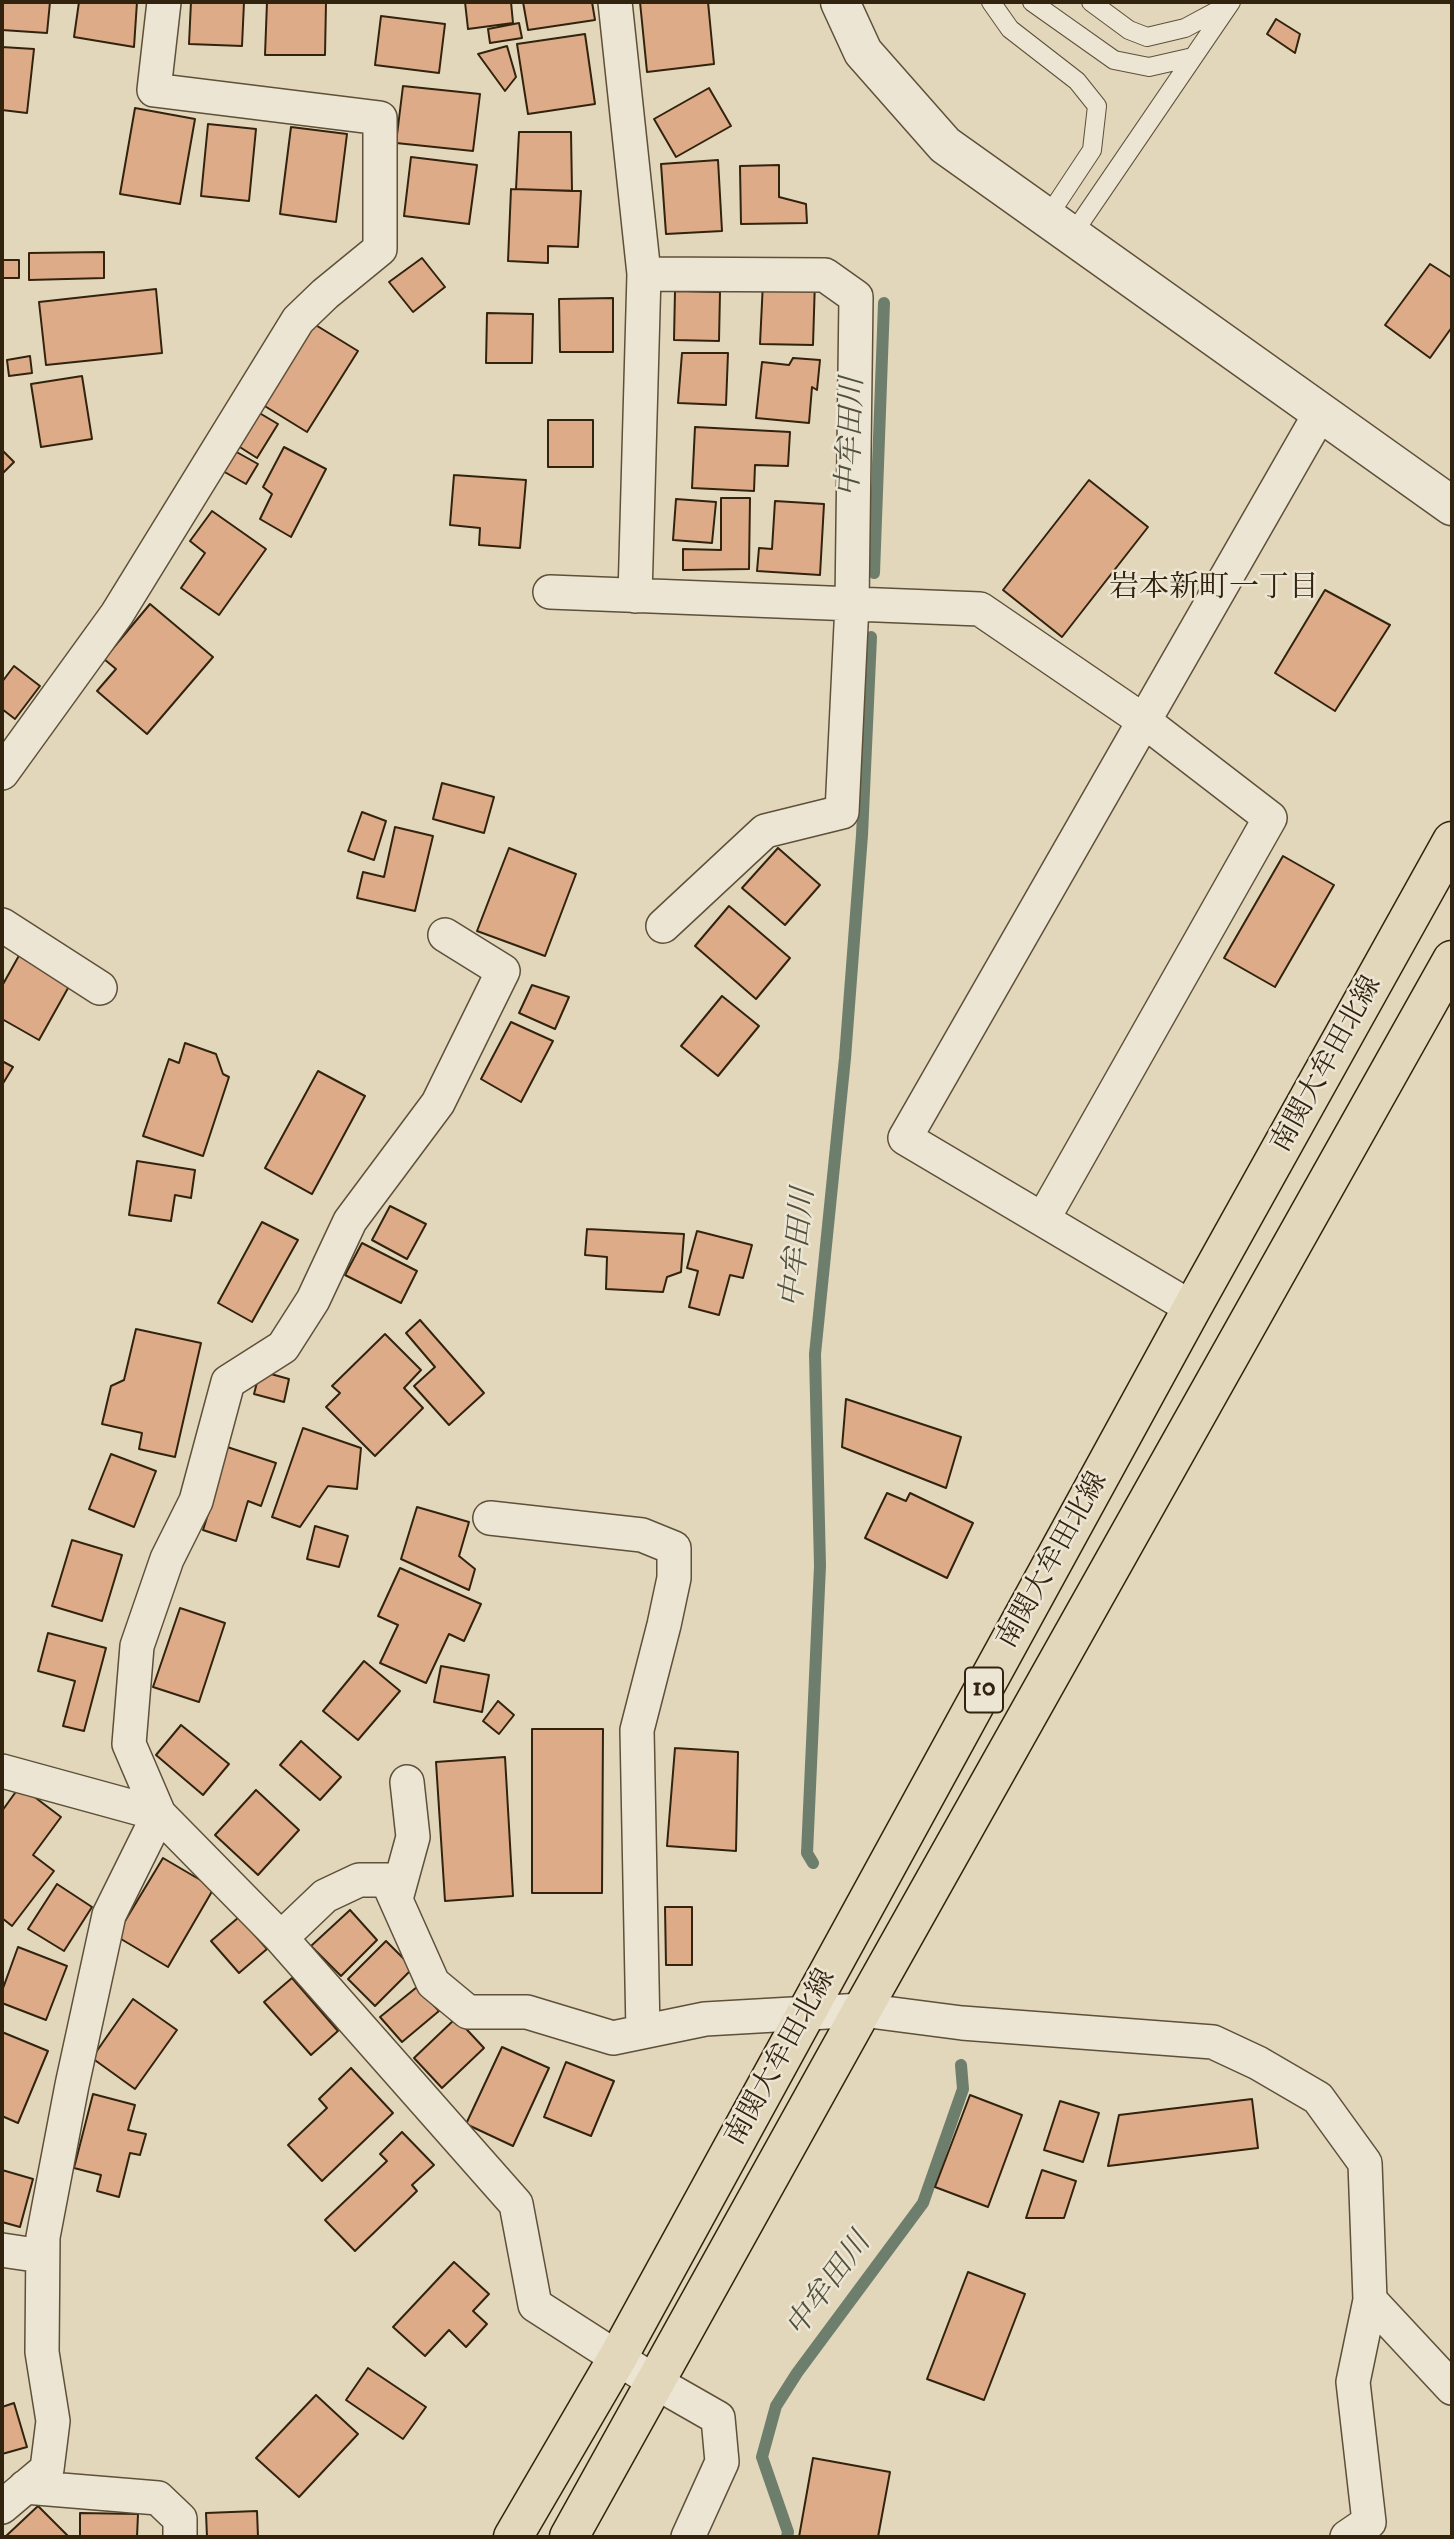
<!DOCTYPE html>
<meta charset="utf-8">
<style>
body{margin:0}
#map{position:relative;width:1454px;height:2539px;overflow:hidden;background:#e2d7bb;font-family:"IM FELL DW Pica",serif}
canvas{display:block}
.frame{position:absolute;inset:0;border:4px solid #32230e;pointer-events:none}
</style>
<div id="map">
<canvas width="1454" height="2539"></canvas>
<div class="frame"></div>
</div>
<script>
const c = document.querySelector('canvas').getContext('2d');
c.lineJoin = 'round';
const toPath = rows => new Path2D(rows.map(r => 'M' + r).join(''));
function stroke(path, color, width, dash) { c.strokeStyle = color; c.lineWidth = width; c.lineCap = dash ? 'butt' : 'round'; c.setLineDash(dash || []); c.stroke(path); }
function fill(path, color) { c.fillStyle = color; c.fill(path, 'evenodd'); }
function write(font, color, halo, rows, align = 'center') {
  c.font = font + ' "IM FELL DW Pica","Noto Serif JP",serif'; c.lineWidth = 5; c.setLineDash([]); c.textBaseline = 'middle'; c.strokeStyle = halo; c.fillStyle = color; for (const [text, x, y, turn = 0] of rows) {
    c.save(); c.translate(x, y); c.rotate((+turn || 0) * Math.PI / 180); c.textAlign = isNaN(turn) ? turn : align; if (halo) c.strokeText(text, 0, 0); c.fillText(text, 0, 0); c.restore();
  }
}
const stream = toPath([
 [874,573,884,303],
 [813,1863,807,1853,820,1566,815,1354,845,1058,862,835,871,637],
 [787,2537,788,2532,762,2457,776,2406,797,2373,923,2203,963,2089,961,2065]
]);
const building = toPath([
 [2,2,50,2,47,33,2,30,2,2],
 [79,2,137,2,134,47,74,37,79,2],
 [191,2,244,2,242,46,189,44,191,2],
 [267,2,326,2,325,55,265,55,267,2],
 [465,2,511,2,513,23,468,29,465,2],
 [523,2,592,2,595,20,528,30,523,2],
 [640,2,708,2,714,64,647,72,640,2],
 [381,16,445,24,439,73,375,65,381,16],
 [1276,19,1300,34,1295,53,1267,34,1276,19],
 [519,23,522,38,490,43,488,29,519,23],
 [585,34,595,104,528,114,517,44,585,34],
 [507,46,516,77,505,91,478,54,507,46],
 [2,47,34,49,27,113,2,110,2,47],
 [403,86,480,94,473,151,396,143,403,86],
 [709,88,731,126,676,157,654,119,709,88],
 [135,108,195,119,180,204,120,194,135,108],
 [208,124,256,129,249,201,201,196,208,124],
 [291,127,347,134,336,222,280,214,291,127],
 [519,132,571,132,572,191,516,189,519,132],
 [411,157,477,165,469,224,404,216,411,157],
 [718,160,722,231,666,234,661,164,718,160],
 [779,165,779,197,806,204,807,223,741,224,740,166,779,165],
 [511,189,581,191,578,247,548,246,548,263,508,261,511,189],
 [104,252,104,278,29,280,29,253,104,252],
 [422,258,445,287,413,312,389,282,422,258],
 [2,260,19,260,19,278,2,278,2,260],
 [1430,264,1452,278,1452,327,1430,358,1385,325,1430,264],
 [815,280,813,345,760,344,763,282,815,280],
 [156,289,162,353,46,365,39,302,156,289],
 [675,291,720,292,719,341,674,340,675,291],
 [613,298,613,352,560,352,559,299,613,298],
 [487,313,533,314,532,363,486,363,487,313],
 [314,324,358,351,307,432,263,405,314,324],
 [682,353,728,353,726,405,678,403,682,353],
 [30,356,32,373,9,376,7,360,30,356],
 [793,358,820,360,817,390,812,387,809,423,756,418,762,362,789,365,793,358],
 [82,376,92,439,41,447,31,384,82,376],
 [256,411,278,424,257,458,235,444,256,411],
 [548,420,593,420,593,467,548,467,548,420],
 [695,427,790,432,788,466,755,465,754,491,692,488,695,427],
 [284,447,326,469,291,537,260,519,272,494,263,487,284,447],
 [2,450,14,462,2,474,2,450],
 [233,450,258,464,246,484,221,470,233,450],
 [454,475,526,480,520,548,479,545,480,528,450,525,454,475],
 [1089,480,1148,527,1062,637,1003,590,1089,480],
 [721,498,750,498,749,569,683,570,683,549,721,550,721,498],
 [676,499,716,502,712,543,673,540,676,499],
 [775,501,824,504,820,575,757,571,759,548,772,549,775,501],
 [212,511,266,549,219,615,181,588,205,553,190,541,212,511],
 [1325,590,1390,625,1335,711,1275,673,1325,590],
 [150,604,213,657,147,734,97,691,116,669,104,659,150,604],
 [14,666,40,686,15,719,2,709,2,682,14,666],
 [442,783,494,797,484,833,433,819,442,783],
 [362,812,386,821,374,860,348,851,362,812],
 [395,827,433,836,415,911,357,898,363,872,384,877,395,827],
 [509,848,576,874,545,956,477,931,509,848],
 [778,848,820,885,785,925,742,888,778,848],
 [1283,856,1334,885,1275,987,1224,958,1283,856],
 [729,906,790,958,756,999,695,946,729,906],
 [21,952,72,981,39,1040,2,1019,2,986,21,952],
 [532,985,569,997,555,1029,519,1013,532,985],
 [722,996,759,1026,718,1076,681,1046,722,996],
 [511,1022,553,1041,521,1102,481,1079,511,1022],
 [185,1043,216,1054,223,1074,229,1077,203,1156,143,1136,169,1059,179,1063,185,1043],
 [2,1061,13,1067,2,1085,2,1061],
 [318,1071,365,1096,312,1194,265,1168,318,1071],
 [137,1161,195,1170,191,1198,175,1195,171,1221,129,1215,137,1161],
 [390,1206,426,1224,407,1259,372,1240,390,1206],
 [262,1222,298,1240,252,1322,218,1303,262,1222],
 [587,1229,684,1234,681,1272,667,1277,663,1292,606,1289,607,1257,585,1255,587,1229],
 [697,1231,752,1245,743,1278,730,1275,719,1315,689,1307,698,1271,687,1268,697,1231],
 [362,1243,417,1271,401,1303,345,1275,362,1243],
 [420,1320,484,1393,449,1425,414,1386,435,1367,406,1333,420,1320],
 [136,1329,201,1343,175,1457,139,1449,142,1433,102,1424,111,1386,124,1380,136,1329],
 [385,1334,421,1370,404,1388,423,1408,375,1456,326,1407,340,1393,332,1386,385,1334],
 [260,1371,289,1379,284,1402,254,1394,260,1371],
 [846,1399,961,1437,946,1488,842,1447,846,1399],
 [303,1428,361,1448,357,1489,328,1486,300,1527,272,1517,303,1428],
 [215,1443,276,1463,261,1506,248,1501,236,1541,203,1530,215,1492,215,1443],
 [111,1454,156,1471,134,1527,89,1509,111,1454],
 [887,1493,906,1501,910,1493,973,1523,947,1578,865,1538,887,1493],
 [417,1507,469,1522,459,1556,475,1569,469,1590,401,1559,417,1507],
 [315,1526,348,1536,339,1567,307,1559,315,1526],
 [72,1540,122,1555,102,1621,52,1606,72,1540],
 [400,1568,481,1604,464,1641,449,1634,426,1683,380,1663,398,1625,378,1616,400,1568],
 [180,1608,225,1623,199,1702,153,1687,180,1608],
 [48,1633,106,1648,84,1731,63,1726,75,1681,38,1671,48,1633],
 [364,1661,400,1691,358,1740,323,1711,364,1661],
 [441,1666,489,1675,482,1712,434,1702,441,1666],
 [498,1701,514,1715,499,1734,483,1721,498,1701],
 [181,1725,229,1764,203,1795,156,1755,181,1725],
 [532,1729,603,1729,602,1893,532,1893,532,1729],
 [301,1741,341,1777,320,1800,280,1765,301,1741],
 [675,1748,738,1752,736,1851,667,1846,675,1748],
 [505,1757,513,1896,445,1901,436,1762,505,1757],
 [20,1786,61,1817,33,1855,54,1871,12,1926,2,1918,2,1811,20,1786],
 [256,1790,299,1830,258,1875,215,1835,256,1790],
 [163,1858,214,1888,168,1967,116,1936,163,1858],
 [57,1884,92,1907,64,1951,28,1929,57,1884],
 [665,1907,692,1907,692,1965,666,1965,665,1907],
 [350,1910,377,1940,341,1976,311,1946,350,1910],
 [239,1917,267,1949,239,1973,211,1941,239,1917],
 [386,1941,413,1968,375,2006,348,1979,386,1941],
 [18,1947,67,1966,46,2020,2,2003,2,1991,18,1947],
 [292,1978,338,2031,311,2055,264,2002,292,1978],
 [417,1987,439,2011,402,2042,380,2017,417,1987],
 [133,1999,177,2030,135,2089,92,2058,133,1999],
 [456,2018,484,2048,442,2088,414,2058,456,2018],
 [2,2032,48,2051,18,2123,2,2116,2,2032],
 [502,2047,549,2068,513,2146,466,2124,502,2047],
 [566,2062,614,2081,591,2136,544,2117,566,2062],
 [351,2068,393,2113,322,2181,288,2145,327,2108,319,2099,351,2068],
 [93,2094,135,2105,128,2130,146,2134,140,2155,130,2153,119,2197,97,2191,101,2175,74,2168,93,2094],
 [970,2095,1022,2115,988,2207,935,2187,970,2095],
 [1252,2099,1258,2148,1108,2166,1119,2115,1252,2099],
 [1060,2101,1099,2113,1083,2162,1044,2150,1060,2101],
 [402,2132,434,2165,412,2185,417,2191,355,2251,325,2220,387,2161,380,2154,402,2132],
 [2,2170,33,2179,20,2227,2,2222,2,2170],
 [1042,2170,1076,2181,1064,2218,1026,2218,1042,2170],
 [454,2262,489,2294,473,2311,487,2324,466,2347,449,2330,425,2356,393,2327,454,2262],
 [968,2272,1025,2294,984,2400,927,2379,968,2272],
 [368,2368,426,2407,403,2439,346,2400,368,2368],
 [316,2395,358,2434,299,2497,256,2458,316,2395],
 [14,2403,27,2447,2,2454,2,2407,14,2403],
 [813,2458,890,2472,878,2537,799,2537,813,2458],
 [38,2506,69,2537,5,2537,38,2506],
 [257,2511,258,2537,207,2537,206,2513,257,2511],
 [80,2513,138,2514,137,2537,80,2537,80,2513]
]);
const service = toPath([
 [991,2,1010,29,1077,81,1097,106,1092,150,1047,218],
 [1032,2,1114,60,1149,67,1193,57],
 [1091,2,1129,30,1147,37,1185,28,1228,5],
 [1072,235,1231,2]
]);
const minor = toPath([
 [615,2,644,274,635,596],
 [644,274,825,275,856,297,852,604,842,812,765,831,663,926],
 [550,592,980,609,1144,721,1270,818,1043,1219],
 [2,773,117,614,298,320,325,294,380,249,380,118,154,90,164,2],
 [2,925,100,988],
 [445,935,503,971,438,1103,350,1221,313,1300,283,1347,228,1382,196,1501,167,1559,137,1646,129,1744,159,1814,281,1938,516,2204,535,2305,655,2382,718,2418,722,2462,688,2537],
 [1192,1308,905,1138,1321,412],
 [490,1518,642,1535,674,1548,674,1578,664,1625,637,1730,643,2032],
 [2,1771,159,1814],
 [396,1899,413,1837,407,1782],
 [281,1938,325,1896,359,1880,387,1880,433,1983,468,2012,527,2012,613,2038,705,2019,862,2010,962,2023,1213,2042,1258,2063,1318,2098,1365,2163,1370,2300,1353,2382,1369,2522,1347,2537],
 [2,2250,42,2256],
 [1370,2300,1452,2388],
 [25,2487,158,2498,180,2519,180,2537],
 [2,2507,47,2469,53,2421,42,2352,43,2237,72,2085,109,1915,159,1814]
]);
const tertiary = toPath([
 [840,2,863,52,945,145,1452,506]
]);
const primary = toPath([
 [513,2537,618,2357,1192,1308,1452,841],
 [569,2537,862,2010,1452,960]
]);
const shields = [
 [984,1690,38]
];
const shieldNames = [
 ["10",984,1690]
];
const streetNames = [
 ["南関大牟田北線",1328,1065,-61],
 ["南関大牟田北線",1054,1561,-61],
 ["南関大牟田北線",782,2058,-61]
];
const waterNames = [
 ["中牟田川",853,437,-88],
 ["中牟田川",800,1248,-84],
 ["中牟田川",830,2286,-54]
];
const neighbourhoodNames = [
 ["岩本新町一丁目",1214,590]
];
stroke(stream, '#6e7e6c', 12);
fill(building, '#deab89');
stroke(building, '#32230e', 2);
stroke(service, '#5e5039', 20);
stroke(minor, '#5e5039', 36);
stroke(tertiary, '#5e5039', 41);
stroke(primary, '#32230e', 41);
stroke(service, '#ece5d3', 18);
stroke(minor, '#ece5d3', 33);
stroke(tertiary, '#ece5d3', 38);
stroke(primary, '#e2d7bb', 38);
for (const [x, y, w] of shields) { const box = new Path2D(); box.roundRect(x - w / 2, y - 22.5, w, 45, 5); c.fillStyle = '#ece5d3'; c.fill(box); stroke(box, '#32230e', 2); }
write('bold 26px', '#32230e', null, shieldNames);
write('28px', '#32230e', '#ece5d3', streetNames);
write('italic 30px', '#50503d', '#ece5d3', waterNames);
write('30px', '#32230e', '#ece5d3', neighbourhoodNames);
</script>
